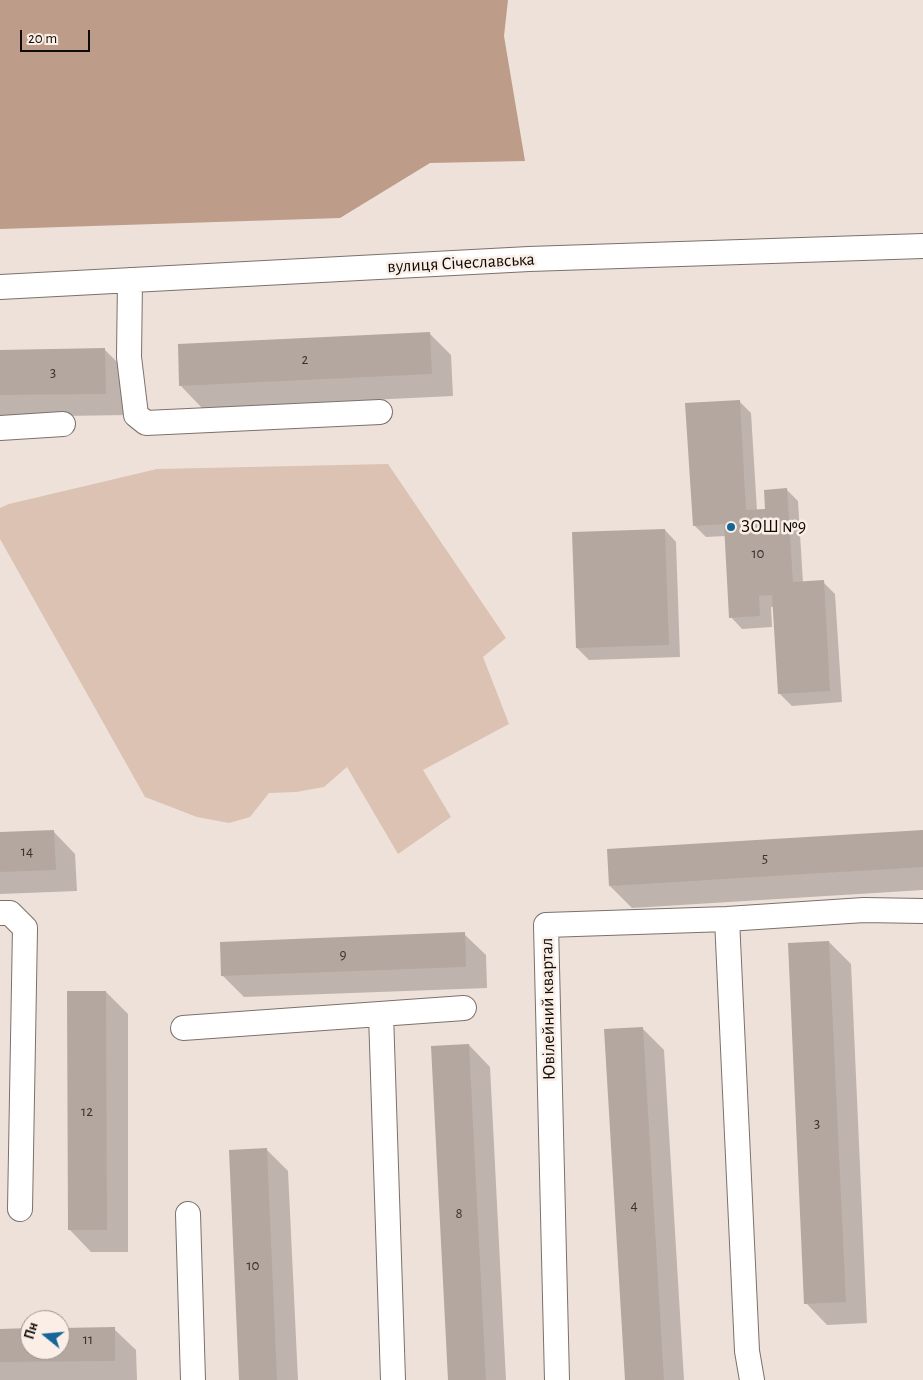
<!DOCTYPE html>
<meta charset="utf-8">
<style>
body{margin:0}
#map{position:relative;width:923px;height:1380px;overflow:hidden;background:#eee1d9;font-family:"Alegreya Sans",sans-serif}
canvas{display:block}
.north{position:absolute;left:20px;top:1310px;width:50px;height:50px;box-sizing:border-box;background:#fbeee6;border:1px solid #9d938d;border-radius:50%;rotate:287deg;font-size:14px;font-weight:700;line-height:20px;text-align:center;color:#0f0b08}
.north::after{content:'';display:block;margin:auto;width:18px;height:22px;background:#146698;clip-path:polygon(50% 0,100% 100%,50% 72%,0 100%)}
.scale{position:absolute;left:20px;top:30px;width:70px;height:22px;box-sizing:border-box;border:2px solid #0f0b08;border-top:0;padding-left:6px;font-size:15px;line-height:18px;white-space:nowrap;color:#0f0b08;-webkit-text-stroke:4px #fbeee6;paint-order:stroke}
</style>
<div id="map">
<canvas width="923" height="1380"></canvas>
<div class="north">Пн</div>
<div class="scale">20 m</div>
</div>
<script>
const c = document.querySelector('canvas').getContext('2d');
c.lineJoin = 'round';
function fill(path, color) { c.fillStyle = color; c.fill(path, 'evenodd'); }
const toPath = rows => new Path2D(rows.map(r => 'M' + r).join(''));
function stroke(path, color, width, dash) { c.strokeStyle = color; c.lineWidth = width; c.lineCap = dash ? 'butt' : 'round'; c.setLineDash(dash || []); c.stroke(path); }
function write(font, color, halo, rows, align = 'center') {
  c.font = font + ' "Alegreya Sans",sans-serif'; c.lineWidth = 5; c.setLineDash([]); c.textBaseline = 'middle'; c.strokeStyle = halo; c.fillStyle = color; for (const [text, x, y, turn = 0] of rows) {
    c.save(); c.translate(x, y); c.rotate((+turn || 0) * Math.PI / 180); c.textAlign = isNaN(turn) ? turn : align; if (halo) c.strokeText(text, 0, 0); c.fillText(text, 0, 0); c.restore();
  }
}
const green = toPath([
 [388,464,506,638,483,657,509,724,423,770,451,817,398,854,347,767,324,787,296,792,269,793,250,817,229,823,197,817,145,797,0,539,0,508,9,504,157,469]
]);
const forest = toPath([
 [0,0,508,0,504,36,525,161,430,163,340,218,0,229]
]);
const shadow = toPath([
 [429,333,451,355,453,396,202,408,181,386],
 [104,349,126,371,127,415,0,417,0,351],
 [739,401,751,413,757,511,766,510,786,489,798,501,803,583,823,582,835,594,842,702,792,706,780,694,774,607,771,607,772,627,742,629,731,617,726,536,706,537,694,525],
 [665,530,676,542,680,657,589,660,577,648],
 [923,831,923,890,632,908,610,886],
 [54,832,75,854,77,891,0,894,0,834],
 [464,934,486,955,487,988,244,997,222,975],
 [829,942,851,964,867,1323,827,1325,806,1303],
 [106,992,128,1014,128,1252,91,1252,70,1230],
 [642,1028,664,1050,684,1380,626,1380],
 [469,1045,490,1067,506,1380,449,1380],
 [267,1150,288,1171,298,1380,241,1380],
 [60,1329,114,1329,136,1350,137,1380,0,1380,0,1330,30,1330,30,1350,60,1350]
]);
const building = toPath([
 [430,332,432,374,179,386,178,344],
 [105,348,106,394,0,395,0,350],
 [740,400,746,510,765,509,764,490,787,488,793,582,824,580,830,691,778,694,772,595,759,596,760,616,729,618,724,524,693,526,685,403],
 [665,529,669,645,576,648,572,532],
 [54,830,56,870,0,872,0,832],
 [923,830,923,867,609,886,607,849],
 [465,932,466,967,221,976,220,942],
 [829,941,846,1302,804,1304,788,943],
 [67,991,106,991,107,1230,68,1230],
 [643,1027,664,1380,625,1380,604,1029],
 [469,1044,486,1380,448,1380,431,1046],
 [267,1148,277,1380,239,1380,229,1150],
 [115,1327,115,1361,0,1362,0,1329,30,1328,30,1350,60,1350,60,1328]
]);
const minor = toPath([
 [130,280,129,357,136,415,146,423,380,412],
 [0,287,529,259,923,246],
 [0,428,63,424],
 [0,913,10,913,25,928,20,1209],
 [727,919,747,1351,752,1380],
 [381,1014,393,1380],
 [183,1028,464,1008],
 [188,1214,193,1380],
 [557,1380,546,925,727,919,864,910,923,911]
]);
const markers = [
 [731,527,5,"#146698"]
];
const numberNames = [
 ["2",305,359],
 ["3",53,372],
 ["10",758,553],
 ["14",27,851],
 ["5",765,858],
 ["9",343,954],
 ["12",87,1111],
 ["3",817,1123],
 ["4",634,1205],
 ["8",459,1213],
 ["10",253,1265],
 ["11",88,1339]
];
const streetNames = [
 ["вулиця Січеславська",461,263,-3],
 ["Ювілейний квартал",548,1009,-91]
];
const poiNames = [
 ["ЗОШ №9",741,527]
];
fill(green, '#dcc2b2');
fill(forest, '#bd9c89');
fill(shadow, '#0003');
fill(building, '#b3a7a0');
stroke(minor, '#7c716a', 26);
stroke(minor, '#fff', 24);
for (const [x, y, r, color] of markers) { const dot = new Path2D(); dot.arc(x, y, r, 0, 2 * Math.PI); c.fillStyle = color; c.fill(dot); stroke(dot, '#fbeee6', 2); }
write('15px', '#38322e', null, numberNames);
write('18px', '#0f0b08', '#fbeee6', streetNames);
write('18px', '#0f0b08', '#fbeee6', poiNames, 'left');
</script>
